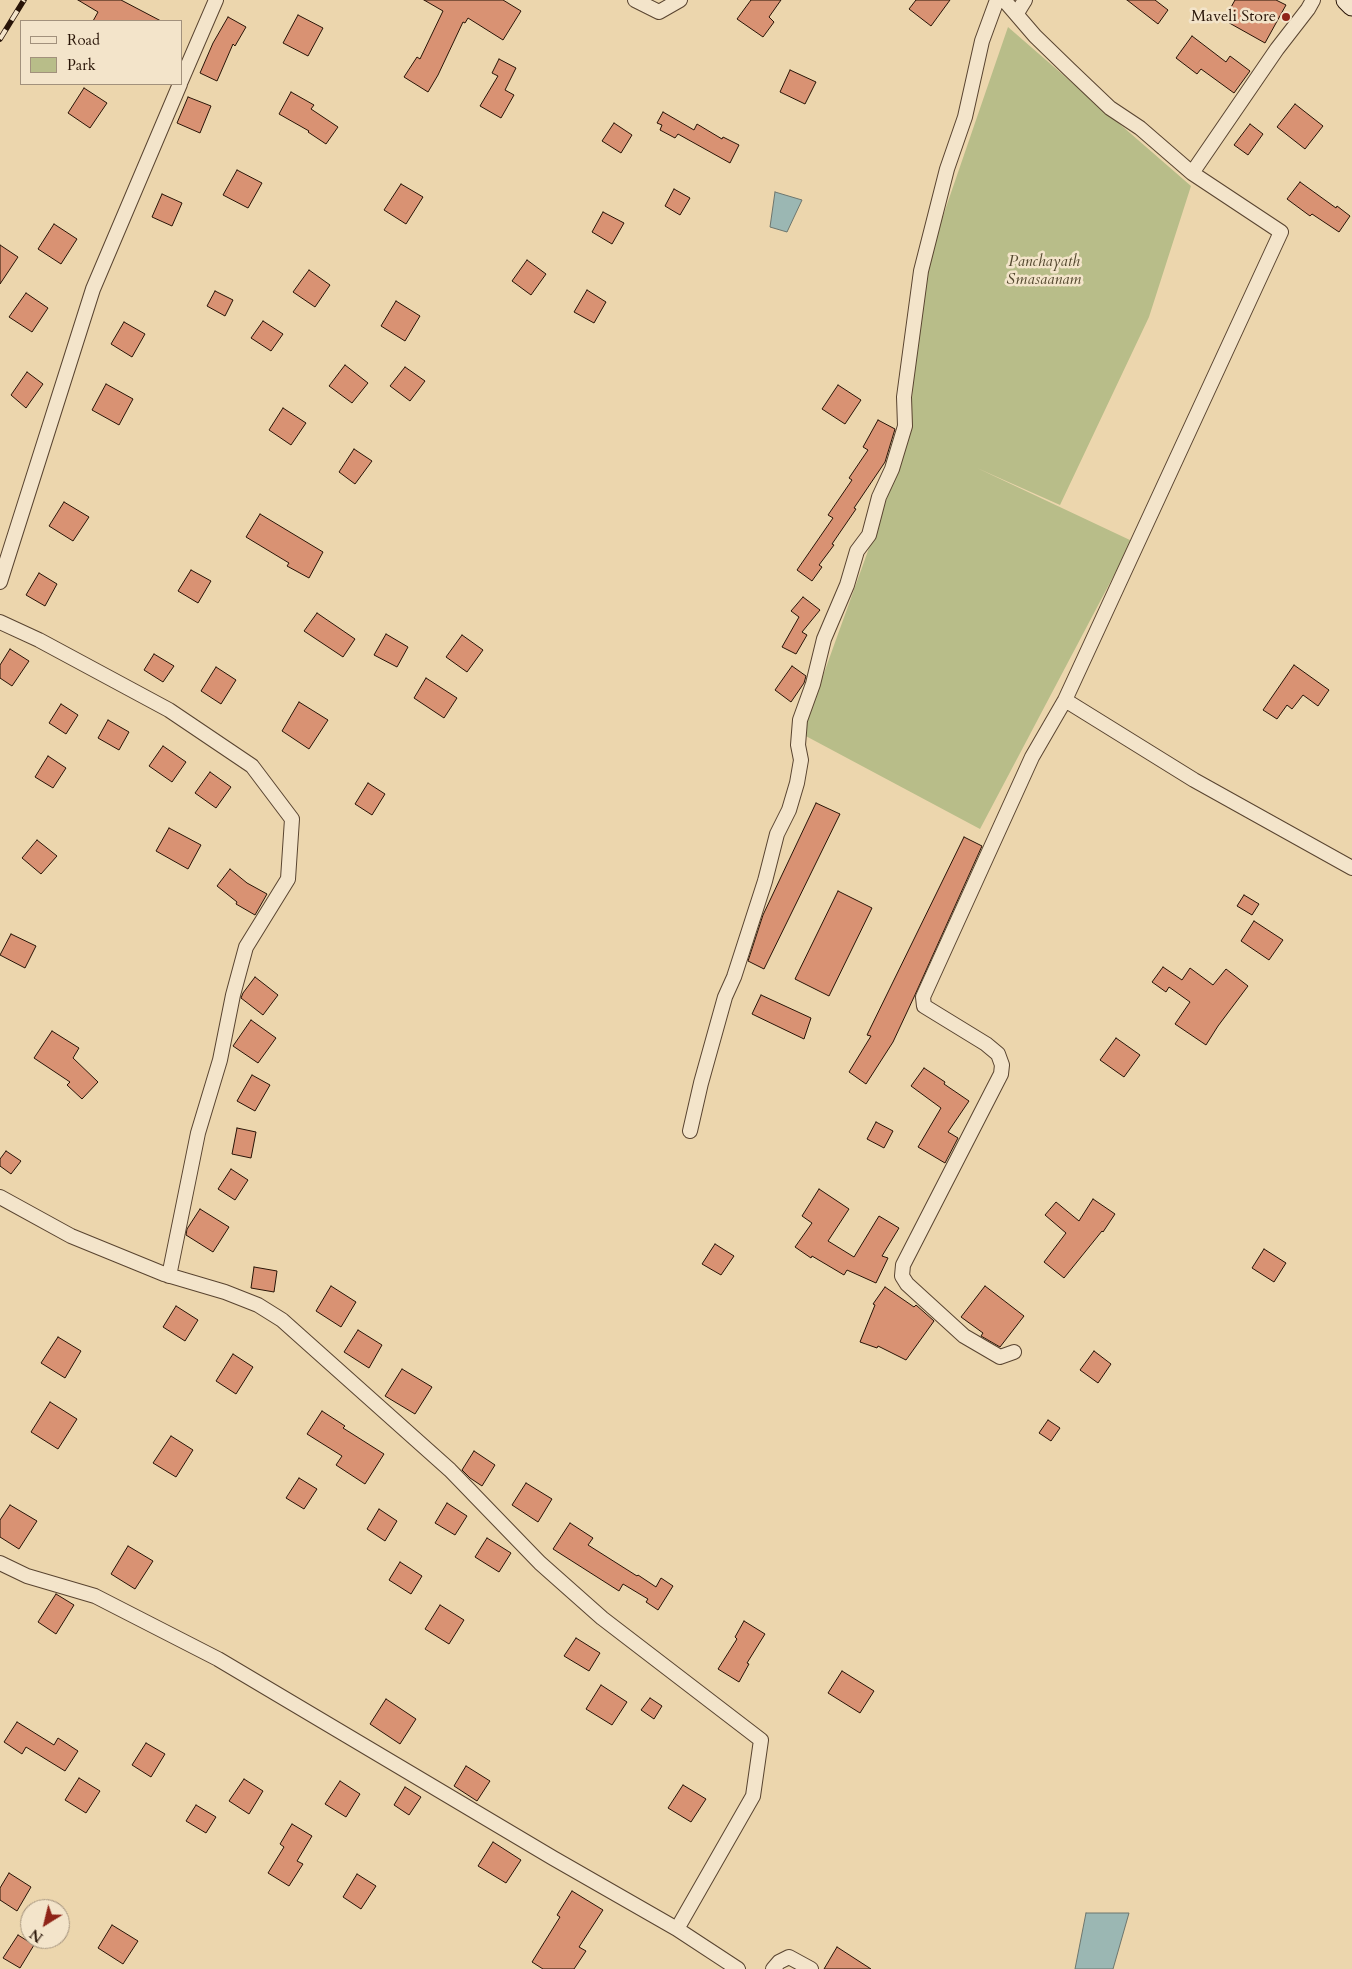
<!DOCTYPE html>
<style>
body{margin:0}
#map{position:relative;width:1352px;height:1969px;overflow:hidden;background:#ecd6ad;font-family:Cardo,serif}
canvas{display:block}
.legend{position:absolute;left:20px;top:20px;width:162px;height:65px;box-sizing:border-box;background:#f3e4ca;border:1px solid #a2917c;margin:0;padding:6px 9px;list-style:none;font-size:15px;color:#281407}
.legend li{display:flex;align-items:center;gap:10px;height:25px}
.legend b{width:25px;border:1px solid #a2917c}
.north{position:absolute;left:20px;top:1899px;width:50px;height:50px;box-sizing:border-box;background:#f3e4ca;border:1px solid #a2917c;border-radius:50%;rotate:216deg;font-size:14px;font-weight:700;line-height:20px;text-align:center;color:#281407}
.north::after{content:'';display:block;margin:auto;width:18px;height:22px;background:#8f2418;clip-path:polygon(50% 0,100% 100%,50% 72%,0 100%)}
</style>
<div id="map">
<canvas width="1352" height="1969"></canvas>
<ul class="legend">
<li><b style="height:6px;background:#f3e4ca"></b>Road</li>
<li><b style="height:14px;background:#b8bd89"></b>Park</li>
</ul>
<div class="north">N</div>
</div>
<script>
const c = document.querySelector('canvas').getContext('2d');
c.lineJoin = 'round';
function fill(path, color) { c.fillStyle = color; c.fill(path, 'evenodd'); }
const toPath = rows => new Path2D(rows.map(r => 'M' + r).join(''));
function stroke(path, color, width, dash) { c.strokeStyle = color; c.lineWidth = width; c.lineCap = dash ? 'butt' : 'round'; c.setLineDash(dash || []); c.stroke(path); }
function write(font, color, halo, rows, align = 'center') {
  c.font = font + ' Cardo,serif'; c.lineWidth = 5; c.setLineDash([]); c.textBaseline = 'middle'; c.strokeStyle = halo; c.fillStyle = color; for (const [text, x, y, turn = 0] of rows) {
    c.save(); c.translate(x, y); c.rotate((+turn || 0) * Math.PI / 180); c.textAlign = isNaN(turn) ? turn : align; if (halo) c.strokeText(text, 0, 0); c.fillText(text, 0, 0); c.restore();
  }
}
const green = toPath([
 [1008,27,1191,186,1149,317,1060,505,977,468,1132,541,980,829,802,734,909,437,921,280]
]);
const water = toPath([
 [775,192,802,200,787,232,770,227,775,192],
 [1086,1913,1129,1913,1113,1969,1075,1969,1086,1913]
]);
const building = toPath([
 [78,0,121,0,161,21,93,21,98,12,78,0],
 [424,0,503,0,521,11,503,40,468,18,465,23,463,22,438,75,428,92,404,77,417,57,420,59,443,11,424,0],
 [751,0,781,0,769,17,774,22,763,37,737,19,751,0],
 [916,0,950,0,931,26,909,9,916,0],
 [1127,0,1155,0,1168,10,1158,24,1127,0],
 [1235,0,1276,0,1286,5,1265,43,1224,20,1235,0],
 [298,15,323,28,308,56,283,43,298,15],
 [228,17,246,27,235,46,233,44,217,81,200,73,213,43,228,17],
 [1192,36,1226,62,1230,56,1250,71,1234,93,1201,69,1197,74,1176,58,1192,36],
 [499,59,516,68,505,90,514,95,501,118,480,106,498,76,492,73,499,59],
 [790,70,816,82,805,104,780,92,790,70],
 [84,88,107,103,90,128,68,113,84,88],
 [291,92,314,105,311,109,338,127,326,144,308,132,309,131,279,114,291,92],
 [188,97,211,106,200,133,177,123,188,97],
 [1295,104,1323,126,1305,149,1277,127,1295,104],
 [663,112,694,130,697,124,722,139,723,137,739,145,730,163,678,134,675,138,660,130,662,125,657,123,663,112],
 [614,123,632,135,621,153,602,141,614,123],
 [1250,124,1263,134,1248,155,1234,145,1250,124],
 [237,170,262,183,248,208,223,195,237,170],
 [1300,182,1336,208,1337,206,1350,216,1339,232,1312,214,1310,216,1287,199,1300,182],
 [401,184,423,197,406,224,384,210,401,184],
 [674,189,690,198,680,215,665,206,674,189],
 [162,194,182,203,172,226,152,217,162,194],
 [603,212,624,223,612,244,592,232,603,212],
 [54,224,77,239,61,264,38,249,54,224],
 [0,245,18,257,0,284,0,245],
 [527,260,546,274,531,295,512,281,527,260],
 [309,270,330,285,315,307,293,292,309,270],
 [587,290,606,302,594,323,574,312,587,290],
 [215,291,233,300,225,316,207,306,215,291],
 [26,293,48,308,32,332,9,317,26,293],
 [396,301,420,316,405,341,381,326,396,301],
 [263,321,283,334,271,351,251,338,263,321],
 [124,322,145,334,132,357,111,344,124,322],
 [345,365,368,383,352,403,329,386,345,365],
 [405,367,425,381,410,401,390,386,405,367],
 [27,372,43,384,26,408,11,395,27,372],
 [106,384,133,399,119,425,92,410,106,384],
 [838,385,861,400,845,424,822,409,838,385],
 [283,408,306,423,291,445,269,430,283,408],
 [878,420,895,429,885,462,854,508,856,509,832,544,834,545,819,565,822,567,812,581,797,570,833,518,828,515,852,480,849,478,868,450,863,447,878,420],
 [354,449,372,461,355,484,339,472,354,449],
 [64,502,89,517,73,541,49,526,64,502],
 [260,514,323,552,309,578,287,566,289,563,246,537,260,514],
 [191,570,211,581,198,603,178,591,191,570],
 [39,573,57,584,45,606,26,595,39,573],
 [803,597,820,610,802,632,807,635,796,654,782,647,799,617,791,611,803,597],
 [317,613,355,639,343,657,304,631,317,613],
 [386,634,408,647,397,667,374,655,386,634],
 [462,635,483,650,467,672,446,657,462,635],
 [10,649,29,661,12,686,0,678,0,665,10,649],
 [154,654,174,666,163,682,144,670,154,654],
 [1294,665,1329,690,1318,706,1303,695,1292,709,1287,705,1277,719,1263,710,1294,665],
 [792,666,806,676,804,683,791,702,775,690,792,666],
 [216,667,236,680,221,704,201,691,216,667],
 [426,678,457,698,444,718,414,698,426,678],
 [299,702,328,720,309,749,282,731,299,702],
 [61,704,78,715,66,734,49,723,61,704],
 [108,720,129,732,119,750,98,738,108,720],
 [163,746,186,762,172,782,149,766,163,746],
 [48,756,66,768,53,788,35,777,48,756],
 [210,772,231,787,216,808,195,793,210,772],
 [368,783,385,794,372,815,355,804,368,783],
 [816,803,840,814,764,969,748,961,763,915,816,803],
 [169,828,201,845,188,869,156,851,169,828],
 [964,837,982,846,914,997,893,1042,866,1084,849,1072,871,1036,867,1035,964,837],
 [37,840,57,856,41,874,22,858,37,840],
 [230,869,247,883,267,894,255,915,236,904,237,902,217,886,230,869],
 [838,891,872,908,829,996,795,979,838,891],
 [1244,895,1259,904,1252,915,1237,906,1244,895],
 [1254,921,1283,940,1269,960,1241,941,1254,921],
 [11,934,36,946,25,968,0,955,11,934],
 [1163,967,1182,980,1190,968,1213,985,1226,969,1248,986,1218,1026,1206,1045,1175,1024,1190,1002,1169,987,1166,992,1152,982,1163,967],
 [255,977,278,995,263,1015,241,998,243,993,255,977],
 [761,995,811,1018,804,1039,752,1014,761,995],
 [251,1020,276,1038,258,1063,233,1046,251,1020],
 [52,1031,79,1048,73,1058,98,1082,82,1099,67,1085,70,1082,34,1058,52,1031],
 [1116,1038,1140,1055,1124,1077,1100,1060,1116,1038],
 [924,1068,945,1082,944,1084,969,1101,948,1132,958,1138,945,1163,918,1147,941,1108,911,1086,924,1068],
 [252,1075,270,1085,255,1111,237,1101,252,1075],
 [876,1122,893,1131,884,1148,867,1139,876,1122],
 [237,1128,256,1132,251,1158,232,1154,237,1128],
 [6,1151,21,1161,11,1174,0,1166,0,1159,6,1151],
 [231,1169,248,1180,235,1200,218,1189,231,1169],
 [819,1189,849,1209,828,1241,854,1257,879,1216,899,1228,882,1256,888,1258,876,1283,847,1270,844,1275,812,1256,811,1258,795,1247,812,1223,802,1216,819,1189],
 [1093,1199,1115,1214,1103,1232,1102,1231,1064,1278,1044,1262,1066,1233,1045,1215,1056,1202,1079,1221,1093,1199],
 [200,1209,229,1227,213,1252,186,1235,187,1229,200,1209],
 [715,1244,734,1256,721,1275,702,1264,715,1244],
 [1264,1249,1286,1263,1274,1282,1252,1268,1264,1249],
 [254,1267,277,1271,274,1292,251,1288,254,1267],
 [331,1286,356,1302,341,1327,316,1311,331,1286],
 [985,1286,1024,1316,1000,1347,981,1336,983,1333,961,1317,985,1286],
 [885,1287,914,1307,916,1305,934,1321,906,1360,878,1346,877,1348,860,1342,875,1305,873,1304,885,1287],
 [176,1306,198,1320,185,1341,163,1327,176,1306],
 [358,1330,382,1345,369,1368,344,1352,358,1330],
 [58,1337,81,1351,65,1378,41,1363,58,1337],
 [1094,1351,1111,1364,1098,1383,1080,1370,1094,1351],
 [233,1354,253,1367,236,1394,216,1381,233,1354],
 [402,1369,432,1387,415,1414,385,1396,402,1369],
 [50,1402,77,1419,58,1449,31,1432,50,1402],
 [322,1411,345,1426,343,1428,384,1454,365,1484,336,1465,342,1456,307,1434,322,1411],
 [1048,1420,1060,1428,1051,1441,1039,1433,1048,1420],
 [171,1436,193,1450,176,1477,153,1463,171,1436],
 [474,1451,495,1465,482,1486,470,1478,462,1470,474,1451],
 [299,1478,317,1489,304,1509,286,1498,299,1478],
 [526,1483,552,1499,538,1522,512,1505,526,1483],
 [447,1503,467,1516,455,1535,435,1523,447,1503],
 [10,1505,37,1521,19,1549,0,1537,0,1520,10,1505],
 [379,1509,397,1521,385,1541,367,1529,379,1509],
 [570,1523,593,1538,588,1545,637,1576,638,1575,656,1587,661,1578,673,1586,658,1610,646,1602,648,1599,623,1584,619,1591,553,1549,570,1523],
 [487,1538,511,1553,499,1572,475,1557,487,1538],
 [128,1546,153,1561,135,1589,111,1574,128,1546],
 [400,1562,422,1576,411,1594,389,1580,400,1562],
 [56,1594,74,1605,56,1634,38,1622,56,1594],
 [440,1605,464,1620,449,1644,425,1629,440,1605],
 [744,1621,765,1634,747,1663,749,1664,739,1682,718,1669,737,1639,735,1637,744,1621],
 [576,1638,600,1653,589,1671,564,1656,576,1638],
 [842,1671,874,1691,860,1713,828,1693,842,1671],
 [601,1685,627,1702,612,1725,586,1709,601,1685],
 [650,1698,662,1706,654,1719,641,1710,650,1698],
 [386,1699,416,1719,400,1744,370,1724,386,1699],
 [17,1722,54,1745,58,1738,78,1751,65,1771,26,1747,22,1754,4,1742,17,1722],
 [146,1743,165,1754,151,1777,132,1765,146,1743],
 [466,1766,490,1781,477,1801,454,1786,466,1766],
 [79,1778,100,1791,86,1813,65,1800,79,1778],
 [244,1779,263,1791,249,1814,229,1801,244,1779],
 [340,1781,360,1794,346,1817,325,1804,340,1781],
 [683,1785,706,1799,691,1822,668,1808,683,1785],
 [405,1787,421,1797,409,1815,394,1805,405,1787],
 [196,1805,216,1817,206,1833,186,1821,196,1805],
 [292,1824,312,1836,297,1861,303,1864,289,1886,268,1873,284,1847,280,1844,292,1824],
 [493,1842,521,1860,506,1883,478,1866,493,1842],
 [9,1873,31,1887,17,1911,0,1900,0,1888,9,1873],
 [357,1874,376,1886,361,1909,343,1897,357,1874],
 [572,1891,603,1910,579,1947,586,1951,574,1969,543,1969,532,1962,560,1917,557,1915,572,1891],
 [112,1925,138,1941,123,1964,98,1948,112,1925],
 [18,1935,34,1945,20,1968,3,1958,18,1935],
 [837,1947,871,1969,824,1969,837,1947]
]);
const minor = toPath([
 [635,0,659,12,680,0],
 [1004,0,1035,36,1069,69,1110,108,1140,128,1192,173,1277,49,1308,9,1313,0],
 [1017,13,1025,0],
 [181,81,216,0],
 [0,582,93,289,180,84],
 [0,622,39,640,169,710,252,766,292,819,288,879,246,947,233,995,220,1060,198,1133,169,1276],
 [1065,700,1194,780,1352,868],
 [690,1131,701,1083,725,997,734,977,765,881,777,834,789,810,797,783,801,760,798,745,800,720,813,684,824,639,847,585,857,551,869,535,879,497,892,469,905,426,904,397,921,271,947,169,965,117,982,41,997,0],
 [0,1197,71,1236,164,1274,225,1292,258,1305,282,1320,450,1470,540,1563,602,1618,761,1740,753,1796,677,1929,738,1969],
 [1014,1352,1000,1357,964,1336,907,1284,902,1276,903,1265,1001,1074,1002,1065,998,1054,986,1044,924,1006,923,997,1032,757,1065,700,1281,232,1192,173],
 [0,1563,27,1576,95,1596,218,1659,553,1858,677,1929],
 [773,1969,779,1962,789,1957,811,1969]
]);
const secondary = toPath([
 [1346,0,1352,6]
]);
const rail = toPath([
 [0,39,24,0]
]);
const markers = [
 [1286,17,5,"#8f2418"]
];
const poiNames = [
 ["Maveli Store",1276,17]
];
const parkNames = [
 ["Panchayath",1044,262],
 ["Smasaanam",1044,280]
];
fill(green, '#b8bd89');
fill(water, '#9bb7b3');
stroke(water, '#6d766e', 1);
fill(building, '#d99273');
stroke(building, '#281407', 1);
stroke(minor, '#594430', 16);
stroke(secondary, '#281407', 21);
stroke(minor, '#f3e4ca', 14);
stroke(secondary, '#f3e4ca', 19);
stroke(rail, '#281407', 5.5);
stroke(rail, '#f3e4ca', 4, [11]);
for (const [x, y, r, color] of markers) { const dot = new Path2D(); dot.arc(x, y, r, 0, 2 * Math.PI); c.fillStyle = color; c.fill(dot); stroke(dot, '#f3e4ca', 2); }
write('16px', '#281407', '#f3e4ca', poiNames, 'right');
write('italic 16px', '#53472e', '#f3e4ca', parkNames);
</script>
